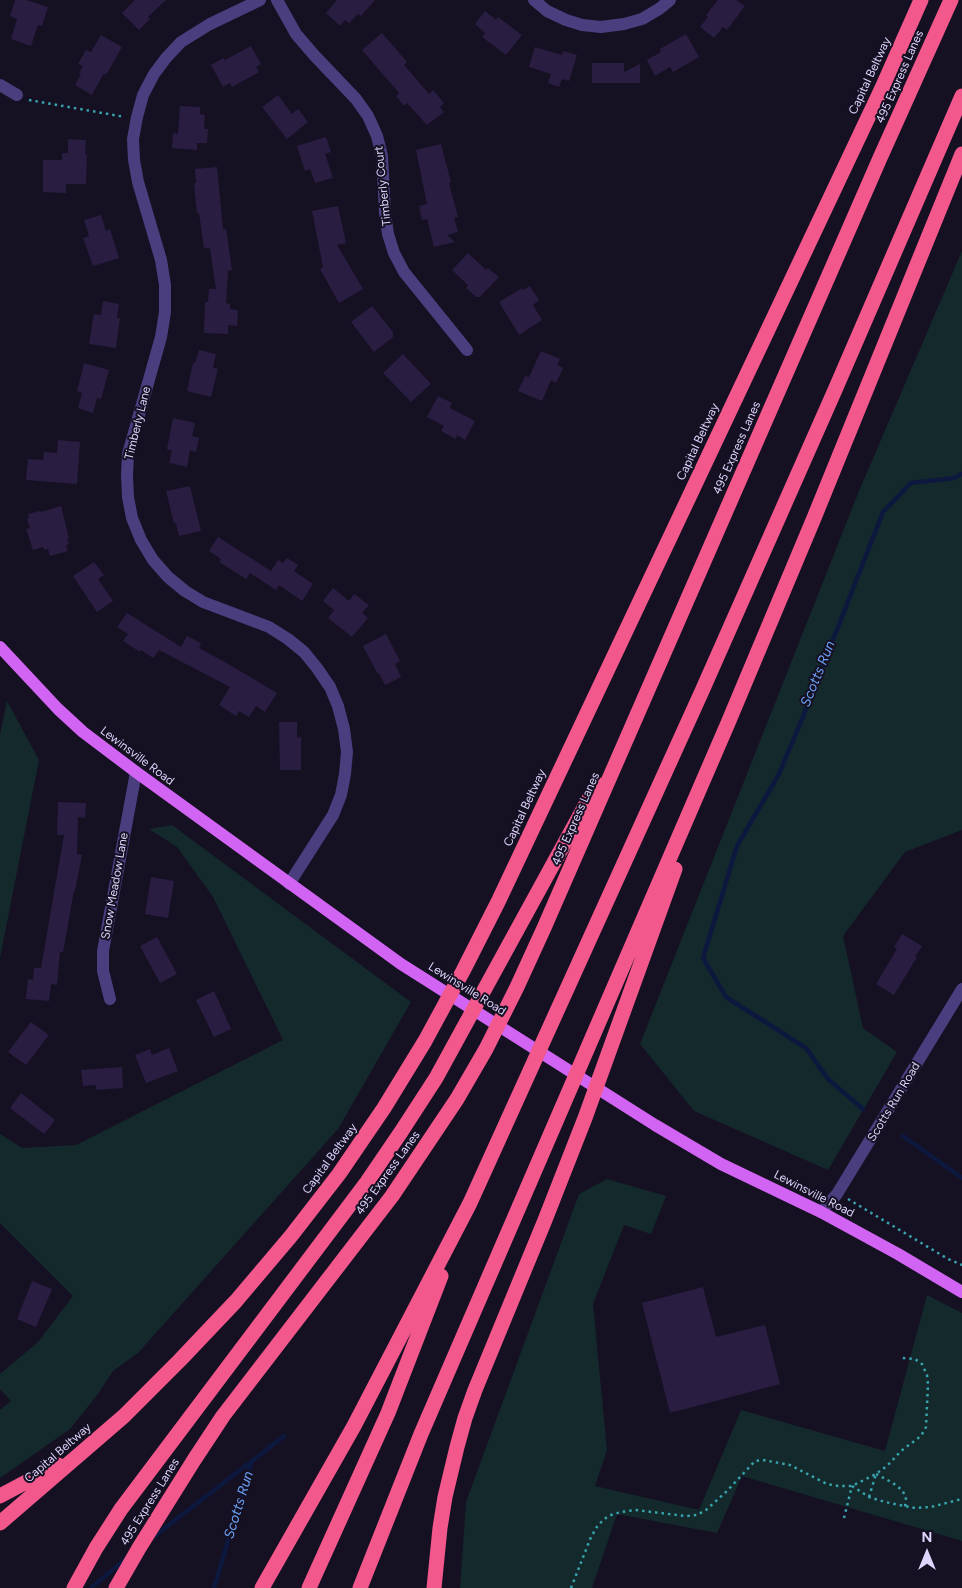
<!DOCTYPE html>
<style>
body{margin:0}
#map{position:relative;width:962px;height:1588px;overflow:hidden;background:#161023;font-family:Figtree,sans-serif}
canvas{display:block}
.north{position:absolute;left:902px;top:1528px;width:50px;height:50px;-webkit-text-stroke:4px #161023;paint-order:stroke;rotate:0deg;font-size:14px;font-weight:700;line-height:20px;text-align:center;color:#ded4fc}
.north::after{content:'';display:block;margin:auto;width:18px;height:22px;background:#ded4fc;clip-path:polygon(50% 0,100% 100%,50% 72%,0 100%)}
</style>
<div id="map">
<canvas width="962" height="1588"></canvas>
<div class="north">N</div>
</div>
<script>
const c = document.querySelector('canvas').getContext('2d');
c.lineJoin = 'round';
function fill(path, color) { c.fillStyle = color; c.fill(path, 'evenodd'); }
const toPath = rows => new Path2D(rows.map(r => 'M' + r).join(''));
function stroke(path, color, width, dash) { c.strokeStyle = color; c.lineWidth = width; c.lineCap = dash ? 'butt' : 'round'; c.setLineDash(dash || []); c.stroke(path); }
function write(font, color, halo, rows, align = 'center') {
  c.font = font + ' Figtree,sans-serif'; c.lineWidth = 4; c.setLineDash([]); c.textBaseline = 'middle'; c.strokeStyle = halo; c.fillStyle = color; for (const [text, x, y, turn = 0] of rows) {
    c.save(); c.translate(x, y); c.rotate((+turn || 0) * Math.PI / 180); c.textAlign = isNaN(turn) ? turn : align; if (halo) c.strokeText(text, 0, 0); c.fillText(text, 0, 0); c.restore();
  }
}
const green = toPath([
 [962,251,962,830,905,852,843,936,863,1028,897,1052,828,1170,694,1111,640,1044,859,491],
 [7,701,39,760,0,958,0,735],
 [172,825,411,1002,338,1129,138,1353,113,1371,98,1394,70,1429,0,1478,0,1410,11,1401,0,1389,0,1374,38,1342,73,1296,0,1223,0,1134,22,1148,76,1145,283,1040,213,897,177,847,149,829],
 [607,1179,666,1196,651,1234,624,1225,593,1304,607,1450,595,1486,699,1510,741,1410,885,1451,927,1295,962,1313,962,1541,742,1476,717,1533,617,1514,592,1588,460,1588,466,1502,579,1194]
]);
const stream = toPath([
 [863,1109,828,1079,806,1048,726,997,703,958,737,846,779,774,802,719,883,512,911,483,954,478,962,474],
 [903,1136,962,1178],
 [152,1538,252,1461],
 [91,1588,128,1557],
 [214,1588,252,1461,284,1436]
]);
const building = toPath([
 [15,0,26,0,48,7,42,26,38,25,31,46,11,39,17,19,10,16],
 [135,0,166,0,148,17,150,19,139,30,122,13],
 [337,0,375,0,361,16,358,14,349,23,345,20,340,26,326,13],
 [718,0,736,0,745,6,727,30,723,27,714,38,700,27,708,17,706,15],
 [485,11,496,20,498,17,522,35,506,55,482,37,485,33,475,24],
 [382,33,407,62,404,65,429,94,433,90,444,103,440,107,444,112,427,125,407,103,404,106,396,96,399,93,362,50],
 [686,34,699,57,673,72,670,67,655,76,647,60,661,52,660,49],
 [101,35,122,47,106,75,104,73,92,95,75,85,81,74,79,73,83,66,78,64,86,50,91,52],
 [251,46,261,64,256,67,259,72,232,87,230,83,223,87,211,65,223,58,225,60],
 [535,47,562,55,563,51,577,55,569,81,562,79,559,87,548,83,551,74,529,67],
 [592,63,624,63,624,72,640,64,640,83,592,83],
 [278,95,292,114,298,109,308,122,287,139,262,107],
 [180,106,200,107,200,114,205,115,204,129,208,129,207,143,197,143,197,150,172,148,173,133,178,134],
 [326,137,331,152,325,154,333,178,315,183,310,169,305,171,297,146],
 [68,139,86,140,85,154,87,154,86,184,66,184,66,193,43,192,43,160,62,160,62,153,68,153],
 [441,144,451,182,449,183,458,217,454,218,458,232,447,235,455,242,434,247,427,219,422,220,419,206,427,204,416,150],
 [217,167,223,229,226,229,232,270,228,271,226,303,230,304,230,309,238,310,237,326,228,325,228,334,204,333,205,302,208,302,209,289,216,289,210,248,204,248,199,213,197,214,194,183,196,183,195,169],
 [338,206,346,243,337,245,363,289,339,303,320,269,323,267,312,211],
 [101,215,106,231,110,229,119,258,93,266,83,238,89,236,84,220],
 [468,253,486,270,488,268,499,277,480,297,476,297,466,288,468,285,452,270],
 [530,286,539,300,533,305,542,320,519,335,499,302,522,288,523,290],
 [103,301,119,304,117,318,120,318,116,348,89,344,94,314,101,315],
 [372,306,393,332,393,337,374,352,351,322],
 [199,350,216,354,213,367,218,369,211,397,187,391,193,363,195,363],
 [541,351,560,359,557,365,563,368,556,383,551,380,542,401,518,391,525,376,529,377],
 [403,354,431,384,411,402,383,373],
 [84,363,109,370,101,399,97,398,93,413,78,408,82,393,77,391],
 [438,396,452,403,450,408,475,421,465,440,457,435,456,439,441,431,444,426,427,417],
 [173,418,195,423,192,436,199,438,196,452,190,450,187,467,169,463,172,451,167,449],
 [58,440,80,442,77,484,26,480,28,459,43,460,44,452,57,453],
 [190,486,201,531,179,536,176,523,174,523,166,491],
 [61,506,69,538,67,539,69,544,66,545,68,551,50,556,48,549,44,550,43,547,33,550,26,529,30,528,27,519,29,518,28,514,40,511,41,512],
 [218,537,271,571,278,560,283,563,287,558,298,565,294,571,313,584,302,601,279,585,276,590,250,573,246,579,219,562,221,559,209,551],
 [94,562,104,575,98,579,113,601,97,612,73,576],
 [333,588,349,601,354,594,369,605,362,613,368,618,352,637,328,618,334,610,323,601],
 [127,613,181,647,187,636,201,643,199,648,223,661,277,693,265,712,256,706,249,717,239,711,236,716,219,705,230,687,159,650,153,658,141,650,140,652,123,641,128,634,117,627],
 [386,634,400,661,395,664,401,677,385,685,379,673,377,673,363,646],
 [279,722,297,722,297,738,301,737,301,770,280,770],
 [58,802,86,803,85,818,78,817,77,854,82,855,75,891,74,891,63,952,60,952,57,985,51,984,49,1001,26,999,28,979,33,980,34,968,41,968,64,835,57,835],
 [151,877,174,881,168,918,145,914],
 [902,934,922,946,915,957,917,957,894,995,876,984,897,949,894,947],
 [157,937,177,974,160,983,140,946],
 [214,991,231,1029,214,1037,196,1000],
 [31,1022,49,1035,26,1065,8,1052],
 [169,1048,178,1071,146,1083,135,1055,150,1049,152,1055],
 [122,1067,123,1088,96,1090,96,1085,83,1086,81,1070],
 [21,1093,55,1120,44,1134,10,1108],
 [32,1281,52,1289,36,1327,17,1319],
 [703,1287,716,1337,765,1325,780,1384,670,1413,642,1303]
]);
const path = toPath([
 [29,100,125,117],
 [848,1199,948,1259,962,1265],
 [876,1474,893,1483,902,1490,906,1497,905,1507],
 [852,1486,869,1497,885,1502,915,1508,931,1507,962,1499],
 [869,1497,876,1474],
 [844,1518,852,1486],
 [571,1588,591,1537,598,1525,608,1516,621,1512,635,1510,686,1516,697,1515,706,1510,726,1492,755,1461,763,1460,790,1465,827,1484,838,1486,852,1486,876,1474,887,1466,901,1451,921,1436,926,1427,928,1384,927,1375,922,1364,915,1359,902,1358]
]);
const minor = toPath([
 [260,0,210,24,181,42,166,58,154,74,143,95,137,117,133,139,134,160,138,182,161,260,165,285,165,312,161,337,128,454,127,475,128,497,132,518,141,540,153,560,168,577,185,591,203,602,269,627,288,639,304,652,317,668,330,687,338,706,344,729,347,752,345,774,341,795,333,815,289,884],
 [277,0,296,34,314,55,356,99,368,116,377,136,382,156,385,213,388,234,394,253,404,272,467,350],
 [534,0,547,11,566,20,582,25,601,27,624,24,642,19,659,9,670,0],
 [0,85,17,95],
 [110,999,103,971,103,951,136,772],
 [821,1212,837,1194,962,989]
]);
const major = toPath([
 [0,647,58,709,83,732,136,772,401,964,655,1125,721,1164,821,1212,898,1254,962,1292]
]);
const highway = toPath([
 [0,1496,58,1465],
 [0,1523,124,1416,180,1360,236,1301,291,1236,339,1174,384,1108,425,1041,463,971,498,902,882,88,921,0],
 [74,1588,96,1548,121,1509,367,1182,401,1132,436,1078,597,784],
 [116,1588,139,1548,194,1460,223,1416,392,1196,457,1099,486,1049,517,987,544,928,880,158,951,0],
 [262,1588,354,1426,470,1203,702,691,835,390,962,96],
 [309,1588,388,1413,441,1276],
 [360,1588,421,1434,728,723,814,518,962,154],
 [434,1588,440,1528,445,1497,457,1447,465,1418,475,1390,545,1220,585,1118,675,869]
]);
const streetNames = [
 ["Capital Beltway",870,76,-65],
 ["495 Express Lanes",900,77,-66],
 ["Timberly Court",383,186,-96],
 ["Timberly Lane",138,423,-76],
 ["Capital Beltway",698,442,-65],
 ["495 Express Lanes",737,448,-66],
 ["Lewinsville Road",137,756,37],
 ["Capital Beltway",525,808,-65],
 ["495 Express Lanes",576,819,-66],
 ["Snow Meadow Lane",115,886,-80],
 ["Lewinsville Road",467,989,32],
 ["Scotts Run Road",894,1102,-59],
 ["Capital Beltway",330,1159,-54],
 ["495 Express Lanes",388,1173,-54],
 ["Lewinsville Road",814,1194,27],
 ["Capital Beltway",58,1453,-41],
 ["495 Express Lanes",150,1502,-58]
];
const waterNames = [
 ["Scotts Run",818,674,-68],
 ["Scotts Run",239,1505,-73]
];
fill(green, '#13292c');
stroke(stream, '#0d183e', 4.5);
fill(building, '#2a1d42');
stroke(path, '#38a3ad', 2.5, [2.5, 4]);
stroke(minor, '#4a3e7e', 12);
stroke(major, '#d264f4', 12);
stroke(highway, '#f3588d', 15);
write('12px', '#ded4fc', '#161023', streetNames);
write('italic 14px', '#6aa1f4', '#161023', waterNames);
</script>
